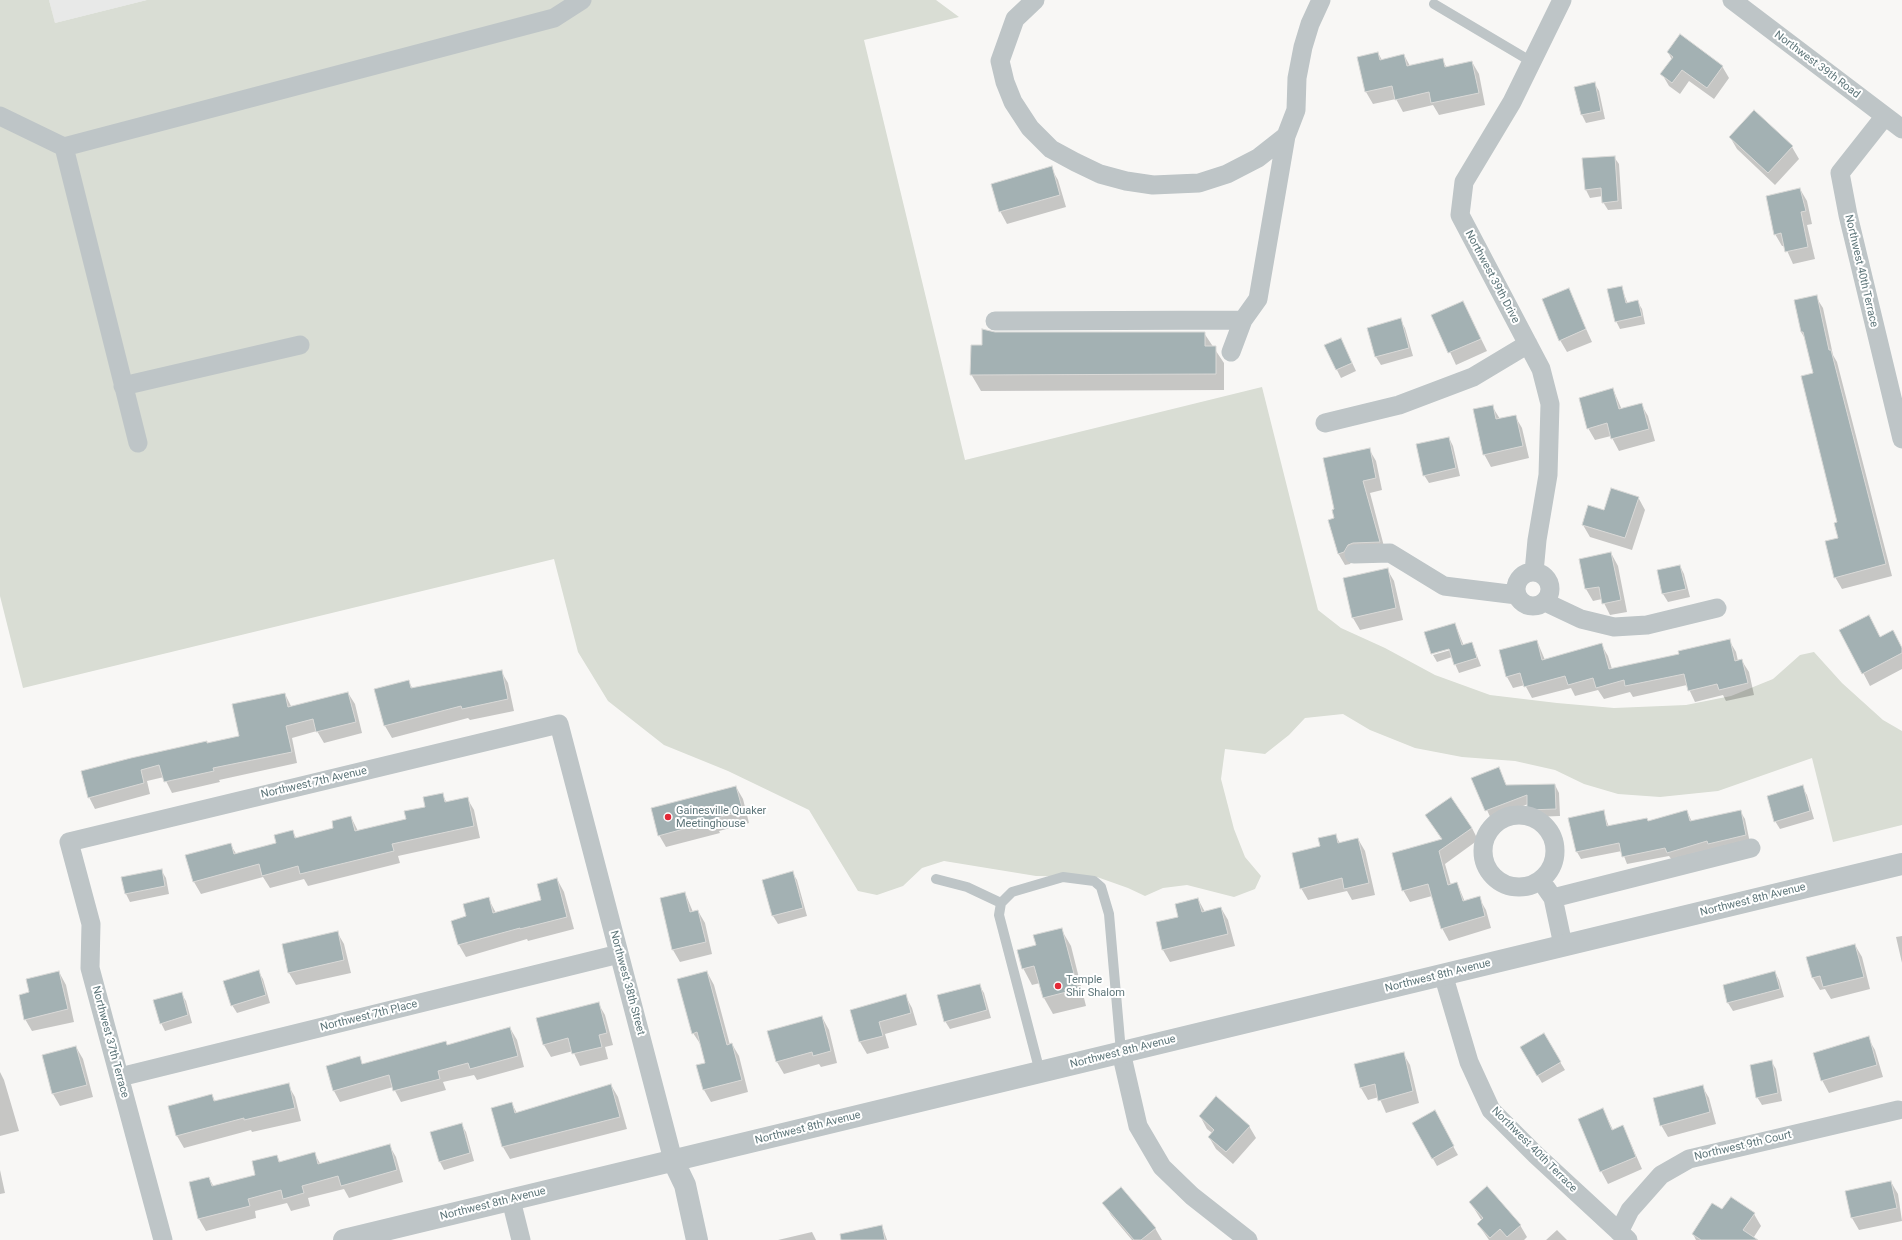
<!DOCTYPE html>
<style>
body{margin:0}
canvas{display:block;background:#f8f7f5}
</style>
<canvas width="1902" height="1240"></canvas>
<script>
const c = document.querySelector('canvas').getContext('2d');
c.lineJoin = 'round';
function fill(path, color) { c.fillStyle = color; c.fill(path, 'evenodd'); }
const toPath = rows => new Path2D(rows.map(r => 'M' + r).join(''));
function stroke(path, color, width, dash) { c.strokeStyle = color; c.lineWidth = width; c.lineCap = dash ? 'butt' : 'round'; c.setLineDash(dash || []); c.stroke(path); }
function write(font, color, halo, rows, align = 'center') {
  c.font = font + ' Roboto,sans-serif'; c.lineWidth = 4; c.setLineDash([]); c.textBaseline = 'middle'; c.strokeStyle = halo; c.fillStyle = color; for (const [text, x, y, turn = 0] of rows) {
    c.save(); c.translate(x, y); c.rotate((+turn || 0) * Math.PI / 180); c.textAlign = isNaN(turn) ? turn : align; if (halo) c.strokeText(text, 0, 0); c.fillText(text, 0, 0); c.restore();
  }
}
const built = toPath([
 [49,0,147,0,55,23]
]);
const green = toPath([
 [0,0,49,0,55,23,147,0,936,0,959,17,864,40,965,460,1262,387,1318,610,1341,628,1385,648,1435,675,1490,695,1557,703,1614,708,1686,705,1731,696,1773,679,1800,655,1814,652,1842,683,1883,720,1902,731,1902,825,1833,842,1812,758,1718,791,1660,797,1618,794,1584,784,1555,770,1515,761,1462,757,1415,748,1370,730,1343,714,1305,718,1289,735,1265,754,1225,749,1221,779,1234,829,1245,857,1261,876,1255,889,1234,897,1187,885,1163,888,1145,896,1128,888,1097,877,1036,876,944,861,922,868,903,886,877,895,858,891,809,810,728,771,664,745,608,701,578,652,554,559,23,688,0,596]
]);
const shadow = toPath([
 [1668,52,1722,66,1729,78,1714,99,1689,81,1680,94,1669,86,1662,74,1672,60],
 [1378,53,1382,60,1404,55,1410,66,1442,59,1447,68,1472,62,1479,74,1485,105,1439,115,1433,105,1403,112,1396,99,1373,104,1366,92,1358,57],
 [1594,83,1599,91,1605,119,1586,123,1582,115,1576,88],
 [1730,137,1792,147,1799,159,1775,185,1737,149],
 [1614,157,1619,164,1622,209,1608,210,1603,202,1603,196,1590,198,1586,190],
 [1051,168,1058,180,1066,207,1007,224,1000,211],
 [1800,189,1807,201,1812,224,1807,225,1815,259,1793,264,1785,246,1782,246,1775,234],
 [1621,287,1628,304,1637,301,1642,309,1645,324,1620,329,1616,321],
 [1568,289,1592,342,1567,352,1560,340],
 [1816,297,1823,308,1833,355,1837,362,1892,576,1842,589,1835,577,1839,539,1838,523,1814,374,1806,340,1801,332],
 [1463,302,1487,351,1456,365,1433,315],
 [1400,320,1405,328,1413,356,1381,365,1376,357,1368,329],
 [995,333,1204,333,1224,363,1224,390,981,391,971,374,983,346],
 [1341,339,1356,371,1341,378,1337,370],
 [1613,389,1622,410,1641,404,1648,416,1655,441,1619,451,1611,436,1595,440,1588,428],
 [1492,406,1500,419,1515,416,1522,428,1529,458,1491,467,1484,454],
 [1449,438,1453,446,1460,476,1429,483,1424,475],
 [1369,449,1376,461,1382,490,1370,493,1386,554,1355,557,1350,564,1345,565,1338,553,1335,510],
 [1638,497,1645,510,1632,550,1590,537,1583,525,1605,511],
 [1611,553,1618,566,1627,612,1610,615,1602,599,1593,601,1586,589,1580,559],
 [1680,566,1684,574,1690,597,1668,602,1663,594,1658,571],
 [1387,569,1394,581,1403,620,1360,630,1353,618],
 [1455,624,1464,646,1472,643,1481,666,1459,673,1452,657,1437,662,1433,655,1454,649,1454,647,1432,653,1432,655,1426,632],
 [1841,630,1880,638,1902,649,1902,669,1870,686],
 [1729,640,1736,652,1738,661,1742,661,1749,672,1754,695,1726,701,1723,695,1695,702,1687,685,1633,697,1630,692,1604,699,1598,690,1575,696,1571,688,1532,698,1525,685,1513,688,1507,677,1537,641,1545,660,1601,644,1608,656,1612,669,1680,654],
 [501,671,508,683,514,711,470,720,468,718,392,738,385,726,408,681,413,689],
 [348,693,355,704,362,733,324,743,317,731,292,738,297,763,219,780,220,782,172,793,164,777,147,781,150,794,95,809,89,797,82,772,206,742,207,744,240,737,285,694,292,708],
 [1498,768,1507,786,1555,785,1559,793,1560,816,1533,817,1528,809,1528,804,1491,819,1473,778],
 [736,787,743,799,749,823,719,831,720,833,666,847,659,835],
 [1802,787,1807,795,1814,819,1780,829,1775,821],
 [442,794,447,803,467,798,474,810,480,838,398,856,400,863,308,886,304,879,270,888,263,877,201,894,194,882,188,856,230,844,237,855,277,844,292,831,297,839,335,829,351,817,358,831,407,820],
 [1603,811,1609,827,1648,822,1687,811,1692,822,1740,811,1745,819,1750,843,1672,860,1669,856,1627,864,1622,851,1581,859,1577,852],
 [1427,816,1472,828,1478,840,1445,864,1451,885,1457,883,1465,902,1479,898,1486,910,1491,928,1449,941,1442,928,1432,896,1410,902,1403,890,1442,840],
 [1335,835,1340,843,1358,839,1365,851,1375,895,1352,900,1347,891,1308,900,1301,888,1321,847],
 [161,870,166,878,169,894,130,902,126,894,122,878],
 [792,872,797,880,807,916,778,924,773,916,764,880],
 [557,879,564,892,574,929,528,941,527,939,466,957,459,945,452,921,467,917,488,898,496,913,542,901],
 [685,893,693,912,698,911,705,923,712,954,680,962,673,950,661,899],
 [1198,899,1205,912,1221,908,1228,920,1235,946,1170,962,1163,950],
 [1061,929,1071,946,1086,1006,1053,1014,1044,998,1040,983,1032,985,1023,968,1037,946],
 [337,932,344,944,351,973,296,985,289,973,283,945],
 [1902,936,1902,963,1896,937],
 [1855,945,1862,957,1870,989,1831,999,1825,989,1820,990,1813,978,1807,958],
 [258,971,263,979,270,1003,237,1013,232,1005],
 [59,972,66,985,74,1022,32,1031,25,1019,30,993],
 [707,972,714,985,730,1045,732,1044,739,1056,748,1092,711,1102,704,1090,697,1066,706,1064,701,1045,693,1033],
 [1775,972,1779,980,1784,997,1733,1011,1728,1003,1724,986],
 [979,985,984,993,991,1018,950,1029,945,1021],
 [181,993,186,1001,192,1023,165,1031,161,1023],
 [905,995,912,1008,917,1025,885,1034,889,1048,867,1054,860,1042,851,1011],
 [598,1003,605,1015,613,1045,605,1047,608,1059,580,1066,573,1051,551,1057,544,1045],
 [822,1017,829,1030,837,1063,821,1067,819,1064,784,1074,777,1062],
 [510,1028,517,1040,524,1067,477,1080,474,1075,443,1082,446,1090,401,1102,393,1087,340,1102,334,1091,359,1058,363,1065,446,1042,447,1046],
 [1543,1034,1565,1070,1542,1083,1521,1047],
 [1868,1038,1875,1050,1883,1077,1829,1093,1822,1080],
 [76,1047,83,1059,93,1097,60,1106,53,1094,43,1055],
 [1403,1053,1410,1065,1419,1103,1386,1113,1379,1097,1368,1100,1361,1088],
 [1771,1061,1776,1069,1782,1101,1762,1105,1757,1097],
 [0,1072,4,1080,19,1131,0,1136],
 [288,1085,295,1097,301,1121,252,1132,251,1130,184,1148,177,1136,169,1107,212,1095,215,1101],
 [611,1085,618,1097,627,1129,510,1159,503,1147,493,1109,512,1104,517,1113],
 [1702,1086,1709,1098,1716,1124,1668,1137,1661,1125],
 [1603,1109,1613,1130,1623,1126,1642,1169,1608,1184,1601,1171],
 [1435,1114,1458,1155,1437,1166,1413,1123],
 [1200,1116,1249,1126,1256,1138,1233,1164,1216,1149,1209,1137,1212,1133,1207,1129],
 [461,1124,466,1132,474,1161,444,1170,440,1162],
 [389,1145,396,1157,403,1182,349,1198,344,1189,308,1198,310,1206,291,1211,287,1203,255,1211,256,1218,206,1231,199,1219,209,1178,214,1187,257,1176,277,1156,280,1162,314,1153,321,1165],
 [0,1170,5,1193,0,1194],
 [1891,1182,1898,1194,1902,1221,1859,1230,1852,1218,1846,1191],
 [1470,1202,1520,1225,1527,1237,1524,1240,1489,1240,1478,1224,1482,1221],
 [1104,1203,1155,1228,1162,1240,1132,1240,1111,1215],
 [1723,1211,1754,1214,1761,1226,1752,1240,1696,1240,1693,1234],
 [882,1226,887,1240,850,1240],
 [1557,1230,1567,1240,1546,1240],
 [812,1232,816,1240,778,1240]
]);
const building = toPath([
 [1680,34,1723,66,1707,88,1682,70,1672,83,1660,74,1673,57,1667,52,1680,34],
 [1378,52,1380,60,1404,54,1407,66,1443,58,1445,67,1472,61,1479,93,1431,103,1429,92,1395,100,1392,86,1365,92,1357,57,1378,52],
 [1595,82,1601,111,1581,115,1574,87,1595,82],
 [1754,110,1793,146,1768,173,1729,137,1754,110],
 [1615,156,1618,201,1602,203,1601,188,1585,190,1582,158,1615,156],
 [1052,166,1060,195,999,212,991,184,1052,166],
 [1800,188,1806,211,1801,212,1808,247,1785,252,1781,233,1774,235,1766,196,1800,188],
 [1622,286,1626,303,1638,300,1642,316,1615,322,1607,289,1622,286],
 [1569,288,1586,329,1559,341,1542,299,1569,288],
 [1817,295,1829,350,1831,350,1886,564,1834,578,1825,541,1838,538,1834,523,1837,522,1801,376,1813,373,1803,332,1801,332,1794,300,1817,295],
 [1463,301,1481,339,1448,353,1431,315,1463,301],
 [1401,318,1409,348,1375,357,1367,328,1401,318],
 [982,329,995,332,1205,332,1205,346,1216,346,1216,374,970,375,971,345,982,345,982,329],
 [1341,338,1352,363,1336,370,1324,345,1341,338],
 [1613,388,1619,409,1642,403,1649,429,1611,439,1607,423,1587,429,1579,398,1613,388],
 [1493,405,1496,419,1516,415,1523,446,1483,455,1473,409,1493,405],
 [1449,437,1456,468,1423,476,1416,444,1449,437],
 [1370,448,1376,478,1363,481,1380,542,1353,543,1348,545,1344,552,1338,554,1328,520,1334,518,1332,510,1334,509,1323,458,1370,448],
 [1611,488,1639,497,1625,538,1582,525,1588,505,1604,510,1611,488],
 [1611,552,1621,600,1602,604,1599,587,1585,589,1579,559,1611,552],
 [1680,565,1686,589,1662,594,1657,570,1680,565],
 [1388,568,1396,608,1352,618,1343,578,1388,568],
 [1869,615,1880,637,1893,630,1902,648,1902,653,1862,674,1839,630,1869,615],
 [1455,623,1462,645,1472,642,1477,658,1454,665,1449,649,1431,654,1424,632,1455,623],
 [1730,639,1735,661,1742,659,1748,683,1719,690,1717,684,1688,691,1684,674,1625,686,1624,680,1596,688,1593,678,1568,685,1565,676,1524,687,1520,673,1506,677,1499,650,1537,640,1542,660,1602,643,1609,669,1679,654,1678,651,1730,639],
 [502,670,508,699,462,709,461,706,384,726,374,689,409,680,411,688,502,670],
 [348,692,356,722,316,732,313,719,286,726,292,752,213,768,214,771,164,782,159,765,141,770,144,783,88,798,81,771,131,758,207,741,207,743,239,736,232,704,285,693,288,707,348,692],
 [1499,767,1506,785,1555,784,1556,809,1527,810,1527,795,1485,811,1471,778,1499,767],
 [1803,785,1810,811,1774,822,1767,796,1803,785],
 [736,786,743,811,713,819,713,821,658,836,651,808,736,786],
 [443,793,445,802,468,797,474,826,392,844,394,851,300,874,298,866,262,876,259,864,193,882,185,855,231,843,234,854,276,843,274,835,293,830,295,838,333,828,332,821,351,816,355,831,406,819,404,811,425,807,423,797,443,793],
 [1451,797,1472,828,1439,851,1448,885,1457,882,1463,901,1480,896,1485,916,1441,929,1428,884,1402,891,1392,853,1442,839,1425,815,1451,797],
 [1604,810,1607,826,1647,818,1648,821,1687,810,1690,821,1741,810,1746,835,1708,844,1707,841,1667,853,1665,848,1622,857,1619,843,1576,852,1568,818,1604,810],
 [1336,834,1338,843,1358,838,1369,883,1344,889,1342,878,1300,889,1292,853,1320,846,1318,838,1336,834],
 [162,869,165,886,125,894,121,877,162,869],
 [793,871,803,908,772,916,762,880,793,871],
 [557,878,567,917,520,929,520,928,458,945,451,921,466,916,463,904,489,897,493,913,541,900,537,884,557,878],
 [685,892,690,912,698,910,706,942,672,950,660,898,685,892],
 [1198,898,1202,912,1221,907,1228,934,1162,950,1156,922,1178,917,1175,904,1198,898],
 [1062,928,1078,989,1043,998,1034,966,1022,969,1017,950,1036,945,1033,935,1062,928],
 [338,931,344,960,288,973,282,944,338,931],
 [1855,944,1864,977,1823,987,1820,976,1812,978,1806,957,1855,944],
 [259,970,266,995,231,1006,223,981,259,970],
 [59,971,68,1009,24,1020,19,995,29,992,26,979,59,971],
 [707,971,727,1045,732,1043,742,1080,703,1090,696,1065,705,1063,697,1032,692,1034,677,979,707,971],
 [1775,971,1780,989,1727,1003,1723,985,1775,971],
 [980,984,987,1010,944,1022,937,995,980,984],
 [182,992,188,1015,160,1024,153,1000,182,992],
 [906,994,911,1013,879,1022,883,1036,859,1042,850,1010,906,994],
 [599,1002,607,1033,599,1035,602,1047,572,1054,568,1038,543,1045,536,1018,599,1002],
 [822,1016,831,1051,813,1056,812,1052,776,1062,767,1031,822,1016],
 [510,1027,518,1056,470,1069,468,1063,438,1071,440,1079,393,1091,389,1075,333,1091,326,1066,360,1056,362,1064,446,1041,447,1045,510,1027],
 [1544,1033,1561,1062,1537,1076,1520,1047,1544,1033],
 [1869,1036,1877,1065,1821,1081,1813,1053,1869,1036],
 [76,1046,87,1085,52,1094,42,1055,76,1046],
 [1404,1052,1413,1091,1378,1101,1375,1084,1360,1088,1354,1064,1404,1052],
 [1772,1060,1778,1093,1756,1098,1750,1065,1772,1060],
 [289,1083,295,1108,244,1120,244,1118,176,1136,168,1106,212,1094,214,1101,289,1083],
 [611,1084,620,1117,502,1147,491,1108,512,1102,515,1113,611,1084],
 [1703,1085,1710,1112,1660,1126,1653,1098,1703,1085],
 [1216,1096,1250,1126,1226,1152,1208,1137,1214,1130,1199,1116,1216,1096],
 [1603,1108,1612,1130,1623,1125,1636,1157,1600,1172,1578,1119,1603,1108],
 [1435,1110,1454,1146,1432,1159,1412,1123,1435,1110],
 [462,1123,470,1153,439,1162,430,1132,462,1123],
 [390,1144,397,1170,341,1186,338,1176,302,1186,304,1193,283,1199,281,1190,248,1199,250,1206,198,1219,189,1182,209,1177,212,1186,255,1175,252,1161,277,1155,279,1162,315,1152,318,1164,390,1144],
 [1891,1181,1897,1208,1851,1218,1845,1191,1891,1181],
 [1487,1186,1521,1225,1507,1237,1500,1229,1490,1238,1477,1224,1483,1218,1469,1202,1487,1186],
 [1121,1187,1156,1228,1141,1240,1134,1240,1102,1203,1121,1187],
 [1731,1197,1755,1213,1743,1230,1758,1240,1701,1240,1692,1234,1712,1203,1722,1209,1731,1197],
 [882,1225,885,1240,841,1240,840,1234,882,1225]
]);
const service = toPath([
 [1434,4,1532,62],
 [936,879,967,887,1001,903],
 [1040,1072,999,915,1001,903,1012,892,1063,877,1094,881,1101,887,1109,914,1121,1052]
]);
const minor = toPath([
 [1035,0,1015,19,1000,61,1005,82,1013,102,1030,128,1051,149,1075,162,1100,174,1126,181,1153,185,1199,183,1227,174,1258,158,1286,136],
 [1732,0,1902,129],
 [0,116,64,147,138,443],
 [1885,116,1840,173,1848,215,1902,439],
 [64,147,554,18,582,0],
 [995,321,1243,320],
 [1231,352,1243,320,1258,299,1286,136,1296,110,1297,78,1303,47,1310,24,1321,0],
 [123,386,300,345],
 [1325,423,1399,405,1473,377,1528,344],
 [1354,554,1390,553,1444,586,1517,595],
 '1516 589a17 17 0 1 1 34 0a17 17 0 1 1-34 0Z',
 [1534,572,1537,540,1548,475,1550,404,1541,369,1460,215,1464,182,1512,102,1562,0],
 [1545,602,1581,619,1614,627,1647,625,1717,608],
 '1483 851a36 36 0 1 1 72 0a36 36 0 1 1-72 0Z',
 [1546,888,1553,898,1563,945],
 [1553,898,1751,848],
 [1443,974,1469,1062,1491,1110,1536,1155,1628,1240],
 [1121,1052,1138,1126,1162,1167,1192,1196,1248,1240],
 [120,1077,619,954],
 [511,1200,521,1240],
 [1619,1232,1630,1210,1661,1175,1689,1159,1898,1110],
 [163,1240,90,968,91,924,69,842,559,724,673,1160]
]);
const tertiary = toPath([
 [673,1160,685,1185,697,1240],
 [344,1240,1902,864]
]);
const markers = [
 [668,817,4,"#e32937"],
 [1058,986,4,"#e32937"]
];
const streetNames = [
 ["Northwest 39th Road",1817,65,37],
 ["Northwest 40th Terrace",1861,271,77],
 ["Northwest 39th Drive",1492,277,62],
 ["Northwest 7th Avenue",314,783,-13],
 ["Northwest 8th Avenue",1753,900,-14],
 ["Northwest 8th Avenue",1438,976,-14],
 ["Northwest 38th Street",627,983,75],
 ["Northwest 7th Place",369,1016,-14],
 ["Northwest 37th Terrace",110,1042,75],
 ["Northwest 8th Avenue",1123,1052,-14],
 ["Northwest 8th Avenue",808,1128,-14],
 ["Northwest 9th Court",1743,1146,-13],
 ["Northwest 40th Terrace",1534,1150,45],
 ["Northwest 8th Avenue",493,1204,-14]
];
const poiNames = [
 ["Gainesville Quaker",676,811],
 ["Meetinghouse",676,824],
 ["Temple",1066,980],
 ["Shir Shalom",1066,993]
];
fill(built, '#e8e9e8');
fill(green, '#d9ddd4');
fill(shadow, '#0003');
fill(building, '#a3b1b3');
stroke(building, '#d9d9d7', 1);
stroke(service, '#bec5c7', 10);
stroke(minor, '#bec5c7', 19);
stroke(tertiary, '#bec5c7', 22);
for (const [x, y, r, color] of markers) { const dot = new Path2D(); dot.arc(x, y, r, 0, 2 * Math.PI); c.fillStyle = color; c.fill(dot); stroke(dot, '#fff', 1.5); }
write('11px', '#5e767a', '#fff', streetNames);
write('11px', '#5e767a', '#fff', poiNames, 'left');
</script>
